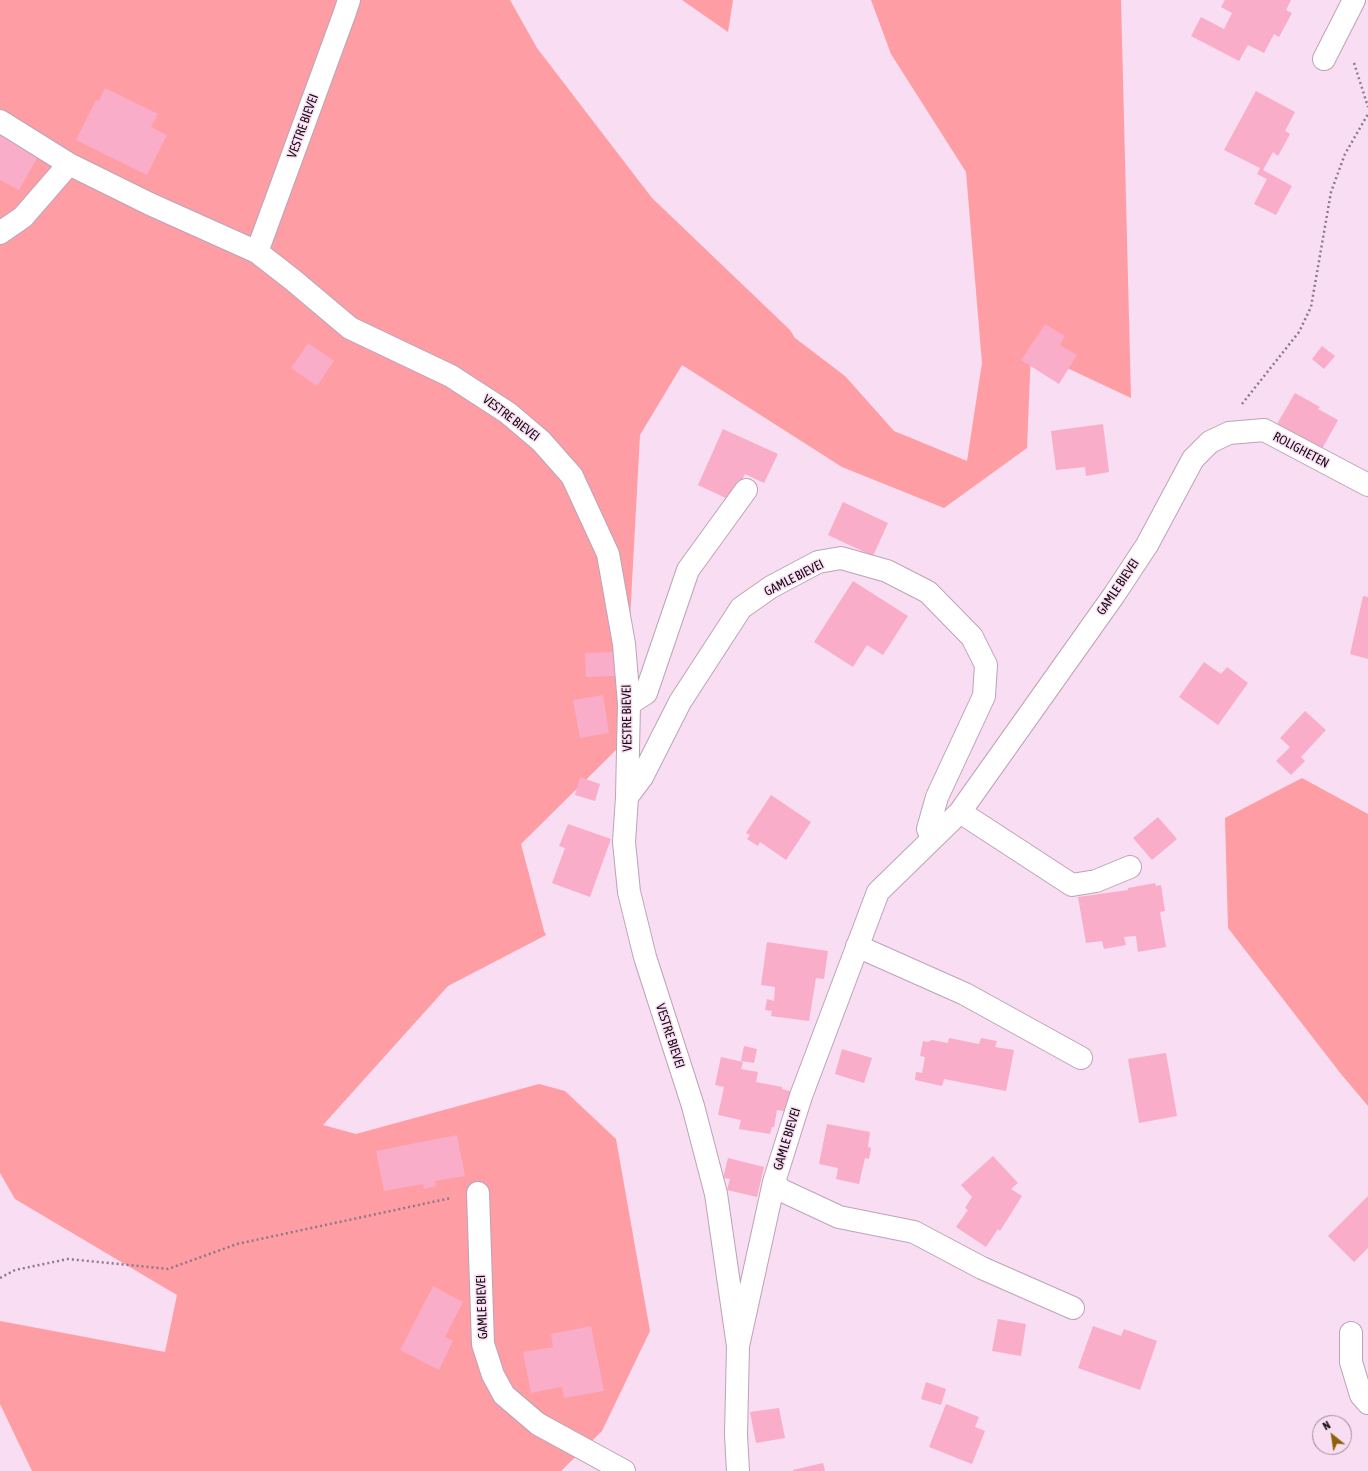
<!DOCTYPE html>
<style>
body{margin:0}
#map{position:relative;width:1368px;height:1471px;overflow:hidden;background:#f9ddf2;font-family:"Asap Condensed",sans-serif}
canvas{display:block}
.north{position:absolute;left:1312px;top:1415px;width:40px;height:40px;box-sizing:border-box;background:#f9ddf2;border:1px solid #9d8998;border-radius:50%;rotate:330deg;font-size:11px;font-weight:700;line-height:16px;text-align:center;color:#140b12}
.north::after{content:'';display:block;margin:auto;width:14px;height:18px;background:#8d6105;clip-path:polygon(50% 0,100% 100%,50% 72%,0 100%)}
</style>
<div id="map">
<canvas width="1368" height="1471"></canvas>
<div class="north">N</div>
</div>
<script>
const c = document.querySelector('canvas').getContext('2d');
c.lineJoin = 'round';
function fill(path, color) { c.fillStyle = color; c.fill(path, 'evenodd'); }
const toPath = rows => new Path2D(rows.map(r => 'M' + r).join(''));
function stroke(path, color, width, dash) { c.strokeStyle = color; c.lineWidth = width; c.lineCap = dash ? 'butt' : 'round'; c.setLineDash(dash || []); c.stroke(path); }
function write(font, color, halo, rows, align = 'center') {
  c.font = font + ' "Asap Condensed",sans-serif'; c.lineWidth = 3; c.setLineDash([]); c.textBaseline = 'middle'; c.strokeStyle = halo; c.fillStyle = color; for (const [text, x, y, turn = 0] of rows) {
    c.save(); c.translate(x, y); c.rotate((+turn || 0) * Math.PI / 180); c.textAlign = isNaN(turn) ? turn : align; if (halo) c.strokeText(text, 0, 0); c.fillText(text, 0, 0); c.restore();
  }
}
const green = toPath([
 [0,0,510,0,537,48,652,198,790,330,795,338,845,376,894,431,967,461,982,363,966,172,891,54,871,0,1121,0,1131,398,1031,351,1027,448,944,508,842,467,682,365,640,435,630,619,617,749,521,844,544,931,546,935,448,986,323,1125,356,1134,539,1084,565,1091,616,1139,650,1331,602,1431,561,1471,32,1471,0,1404,0,1321,165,1352,177,1295,15,1199,0,1173],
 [682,0,733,0,728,32],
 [1302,778,1368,814,1368,1106,1341,1074,1228,928,1225,818]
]);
const building = toPath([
 [1225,0,1291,0,1286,10,1292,13,1279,37,1274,34,1264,53,1248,45,1239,61,1191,36,1201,17,1224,29,1232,13,1221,7],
 [105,88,158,114,151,127,167,135,147,175,76,140,96,100,99,101],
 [1256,91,1295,112,1285,131,1290,134,1278,156,1273,152,1263,170,1292,186,1276,215,1254,204,1267,179,1257,174,1260,168,1224,150],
 [0,133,39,155,19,190,0,180],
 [1045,324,1065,336,1060,345,1077,355,1059,384,1021,360],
 [308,343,334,361,317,386,291,368],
 [1322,346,1335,356,1324,369,1312,359],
 [1295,393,1320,407,1318,409,1338,420,1322,449,1277,424],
 [1103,424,1109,472,1086,476,1085,467,1056,470,1051,431],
 [723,429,778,454,764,483,745,474,732,501,698,485],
 [843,502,888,523,873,556,828,535],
 [853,581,908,616,883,655,867,645,853,667,814,642],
 [1363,596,1368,597,1368,659,1350,654],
 [615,652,615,676,586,677,585,653],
 [1204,662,1221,674,1227,667,1248,683,1218,725,1179,697],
 [603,695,609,733,580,738,573,700],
 [1305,711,1326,730,1301,757,1305,761,1291,775,1276,761,1290,747,1280,738],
 [580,777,600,784,595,801,575,795],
 [771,795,811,822,786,860,760,842,758,846,747,839,750,835,746,833],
 [1158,817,1177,839,1152,860,1133,838],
 [568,824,611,839,590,897,552,883,565,848,559,846],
 [1155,883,1156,886,1161,885,1165,911,1160,912,1166,947,1138,952,1136,936,1124,937,1126,945,1104,949,1102,941,1086,943,1078,897,1128,890,1128,888],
 [767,942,828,951,824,979,816,978,809,1021,771,1016,772,1011,765,1010,767,999,774,1001,775,987,761,985],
 [949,1038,979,1044,981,1038,997,1041,995,1047,1014,1050,1006,1091,944,1079,942,1086,915,1080,916,1072,922,1073,925,1057,920,1056,923,1041,928,1042,932,1040,948,1043],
 [744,1046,757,1049,754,1063,741,1061],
 [842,1049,872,1058,864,1083,835,1074],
 [1166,1053,1177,1116,1139,1123,1128,1059],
 [721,1057,743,1062,741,1069,758,1072,756,1082,782,1087,782,1089,793,1092,789,1112,777,1110,774,1127,772,1127,770,1134,739,1129,741,1120,718,1115,724,1087,715,1085],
 [827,1124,870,1132,868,1147,871,1148,869,1159,865,1158,859,1184,836,1179,838,1168,819,1164],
 [457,1135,465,1176,435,1181,436,1186,424,1189,423,1184,384,1191,376,1151],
 [993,1156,1018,1183,1011,1189,1022,1196,1000,1231,998,1229,986,1247,956,1227,968,1210,965,1208,972,1197,961,1185],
 [728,1158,764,1167,757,1197,727,1190,730,1179,723,1178],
 [1368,1196,1368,1248,1354,1262,1328,1236],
 [433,1286,463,1302,445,1337,453,1341,439,1370,400,1350],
 [998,1319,1026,1324,1021,1356,992,1351],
 [591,1326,604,1391,564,1398,562,1387,531,1393,523,1352,553,1347,551,1334],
 [1093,1326,1121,1336,1124,1329,1157,1341,1140,1390,1078,1368],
 [926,1382,946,1389,941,1405,921,1399],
 [946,1404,979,1417,975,1427,985,1431,972,1464,929,1447],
 [779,1408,785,1438,756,1443,750,1412],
 [823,1463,825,1471,793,1471,793,1470]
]);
const path = toPath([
 [1354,63,1368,107],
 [1242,404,1299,332,1311,307,1331,192,1345,154,1368,114],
 [0,1278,15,1270,68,1259,168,1269,237,1244,451,1198]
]);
const minor = toPath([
 [349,0,344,15,257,252,293,280,350,328,451,376,508,413,541,441,572,476,608,554,624,644,629,704,627,797,624,842,629,892,645,957,693,1106,716,1194,738,1346],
 [1324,59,1354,0],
 [0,121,69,164,150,204,257,252],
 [0,233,23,217,69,164],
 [629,704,646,693,688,570,746,490],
 [627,797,642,777,680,702,741,608,771,587,818,562,841,558,887,571,928,592,972,637,986,665,984,696,937,797,928,829,932,839],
 [960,812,1072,885,1096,881,1130,867],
 [857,946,965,994,1081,1058],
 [774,1182,781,1190,839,1217,914,1232,982,1268,1073,1308],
 [478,1193,483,1344,493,1375,504,1395,538,1424,624,1471],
 [1351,1333,1351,1362,1361,1395,1368,1403],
 [738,1471,736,1435,738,1346,774,1182,801,1096,878,892,960,812,1114,595,1147,545,1193,459,1210,442,1229,433,1264,430,1368,485]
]);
const streetNames = [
 ["VESTRE BIEVEI",303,126,-70],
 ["VESTRE BIEVEI",511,418,37],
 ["ROLIGHETEN",1301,450,28],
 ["GAMLE BIEVEI",794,578,-27],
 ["GAMLE BIEVEI",1118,587,-56],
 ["VESTRE BIEVEI",627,718,-91],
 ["VESTRE BIEVEI",670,1036,72],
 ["GAMLE BIEVEI",787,1139,-73],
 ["GAMLE BIEVEI",482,1307,-92]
];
fill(green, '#fe9da3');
fill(building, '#f9adc9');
stroke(minor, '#bda3b7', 24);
stroke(path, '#8c7988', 2.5, [2, 3]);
stroke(minor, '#fff', 22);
write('13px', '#140b12', '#f9ddf2', streetNames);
</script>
